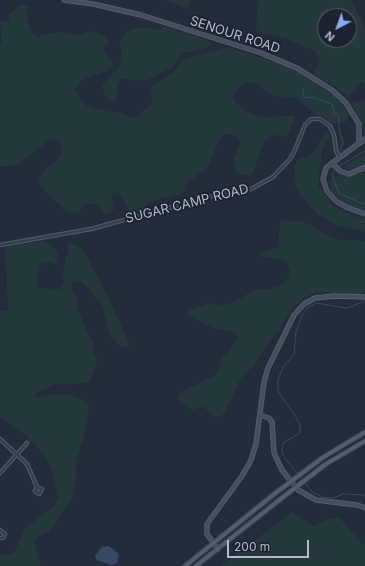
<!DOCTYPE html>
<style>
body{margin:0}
#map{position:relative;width:365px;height:566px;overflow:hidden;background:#232c3b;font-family:Inter,sans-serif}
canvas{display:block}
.north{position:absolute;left:317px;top:8px;width:40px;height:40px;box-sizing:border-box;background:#1c2330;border:1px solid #585f6c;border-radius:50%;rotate:221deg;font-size:11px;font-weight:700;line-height:16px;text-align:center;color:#b2b9c7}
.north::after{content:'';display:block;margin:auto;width:14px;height:18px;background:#88acf5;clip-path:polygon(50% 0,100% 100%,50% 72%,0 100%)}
.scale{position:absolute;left:227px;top:540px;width:82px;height:18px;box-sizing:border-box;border:2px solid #b2b9c7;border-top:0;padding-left:5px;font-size:12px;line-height:14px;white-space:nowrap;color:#b2b9c7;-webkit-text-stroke:3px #1c2330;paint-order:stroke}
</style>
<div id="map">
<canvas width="365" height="566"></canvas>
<div class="north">N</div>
<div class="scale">200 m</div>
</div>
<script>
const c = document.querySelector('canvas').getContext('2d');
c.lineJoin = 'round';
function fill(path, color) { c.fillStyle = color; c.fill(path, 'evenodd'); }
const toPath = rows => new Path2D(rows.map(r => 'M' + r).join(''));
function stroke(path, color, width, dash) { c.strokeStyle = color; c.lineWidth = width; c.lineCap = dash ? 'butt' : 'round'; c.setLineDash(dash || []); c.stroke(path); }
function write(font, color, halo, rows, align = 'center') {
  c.font = font + ' Inter,sans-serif'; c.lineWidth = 3.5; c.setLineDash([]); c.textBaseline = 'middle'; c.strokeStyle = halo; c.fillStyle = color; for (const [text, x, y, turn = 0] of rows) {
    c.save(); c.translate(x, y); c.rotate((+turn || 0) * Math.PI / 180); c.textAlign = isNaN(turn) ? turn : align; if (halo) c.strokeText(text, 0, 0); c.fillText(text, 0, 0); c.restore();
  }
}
const green = toPath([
 [163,0,191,0,188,9],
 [258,0,352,0,365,30,365,86,360,83,348,96,314,73,320,60,315,51,287,39,256,31],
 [325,16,349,16,349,40,325,40],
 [22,4,29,7,26,14,32,33,37,37,44,34,64,32,82,35,89,31,96,32,106,37,109,43,104,48,105,53,113,61,113,65,108,71,88,77,79,83,75,89,80,99,87,106,105,111,122,113,131,118,136,118,153,102,150,89,152,86,174,72,181,62,185,59,228,47,286,66,302,74,334,96,347,111,349,119,345,122,334,124,313,112,297,98,276,96,269,94,259,85,253,83,243,83,233,95,233,100,247,112,261,117,293,116,295,118,287,137,274,135,265,140,253,173,250,176,239,174,234,169,234,159,240,143,239,139,234,135,228,134,223,135,218,142,207,169,187,182,185,191,181,194,148,202,142,210,134,212,131,212,118,193,113,192,111,198,114,209,111,213,105,215,97,205,88,203,83,205,79,212,73,213,66,211,45,191,38,182,42,172,56,161,60,155,62,145,60,142,55,139,48,141,18,164,0,167,0,47,2,42,0,22,9,21,9,14],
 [143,27,161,30,164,27,204,39,212,44,206,48,183,53,171,68,148,80,133,81,121,78,118,84,117,100,114,102,110,100,105,96,102,85,120,66,122,51,119,44,120,40,125,33,134,28],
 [365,100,365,127,351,103],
 [327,133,329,134,330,138,325,144,322,152,318,185,333,205,348,214,365,219,365,232,336,225,317,214,300,194,294,181,296,161,299,158,310,156,314,152,322,138],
 [365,153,365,164,350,170,342,168],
 [365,169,365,211,350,206,343,202,331,191,330,186,330,180,334,176,351,176],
 [281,220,297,221,309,224,328,236,339,240,357,240,365,242,365,291,359,295,325,292,314,293,302,299,292,308,279,331,273,336,254,365,241,378,224,414,219,417,213,416,204,407,199,407,193,410,187,408,177,398,178,394,214,376,218,372,222,358,236,341,237,337,231,332,212,328,193,318,188,315,188,310,209,303,220,305,232,303,256,289,268,289,280,286,289,278,290,269,286,260,261,257,258,254,280,247,278,238],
 [44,241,54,248,58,254,57,263,54,264,49,262,42,263,39,267,37,285,40,288,61,289,64,282,63,272,66,256,69,253,67,244,69,242,79,247,85,253,106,293,130,345,121,347,118,345,109,333,102,305,85,285,80,281,75,281,72,284,72,289,77,298,78,310,88,335,94,344,94,353,97,359,96,365,89,383,54,385,35,393,35,397,39,398,49,395,69,394,81,399,86,402,89,407,83,440,75,465,77,473,72,499,49,532,37,537,35,542,41,566,0,566,0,554,11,555,14,552,26,527,54,506,58,498,53,474,46,457,24,433,0,417,0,311,8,310,5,247],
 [292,512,314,526,328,519,340,518,362,544,365,544,365,566,221,566]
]);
const water = toPath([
 [109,546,119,554,117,563,112,565,96,560,95,556,102,547]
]);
const stream = toPath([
 [303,89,304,98,312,97,332,104,334,112,339,117,339,130,343,143,340,151],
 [338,167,365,151],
 [335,169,332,176,339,193,365,205],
 [303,480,284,457,282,451,283,443,300,433,300,425,296,417,278,391,278,379,284,366,294,355,296,332,302,315,308,307,316,303,347,308,365,301],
 [305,482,312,492,322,497,333,498,343,494,365,495]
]);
const street = toPath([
 [0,245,91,229,212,196,251,189,273,177,290,159,294,152,305,125,311,119,320,119,330,126,334,135,336,150,339,157],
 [0,439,27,464,37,487,42,489,39,494,35,491,37,487],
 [0,473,27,443],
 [0,530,5,534,3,538,0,538]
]);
const secondary = toPath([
 [64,0,93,4,141,15,261,53,297,68,332,90,346,103,359,124,359,143],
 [365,139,332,163,326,168,323,179,327,191,336,201,346,207,365,214],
 [332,163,340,171,349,174,365,167],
 [260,415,269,418,272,422,274,453,282,470,298,490,316,500,357,505,365,508],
 [218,549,207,534,207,524,242,476,251,460,256,444,264,382,268,368,294,315,304,304,315,298,334,296,365,297]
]);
const primary = toPath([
 [322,458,365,432],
 [326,464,365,441],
 [185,566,273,495],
 [196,566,278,501]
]);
const primaryBridge = toPath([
 [273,495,322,458],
 [278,501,326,464]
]);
const streetNames = [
 ["SENOUR ROAD",235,35,18],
 ["SUGAR CAMP ROAD",187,204,-14]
];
fill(green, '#25383c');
fill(water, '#384864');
stroke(stream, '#384864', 1);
stroke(street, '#555c69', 4.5);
stroke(secondary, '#555c69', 5.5);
stroke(primary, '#404754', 5.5);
stroke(street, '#363e4b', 2.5);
stroke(secondary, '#454d5e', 3.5);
stroke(primary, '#545d6b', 3.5);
stroke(primaryBridge, '#404754', 5.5, []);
stroke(primaryBridge, '#545d6b', 3.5);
write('13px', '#b2b9c7', '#1c2330', streetNames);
</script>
